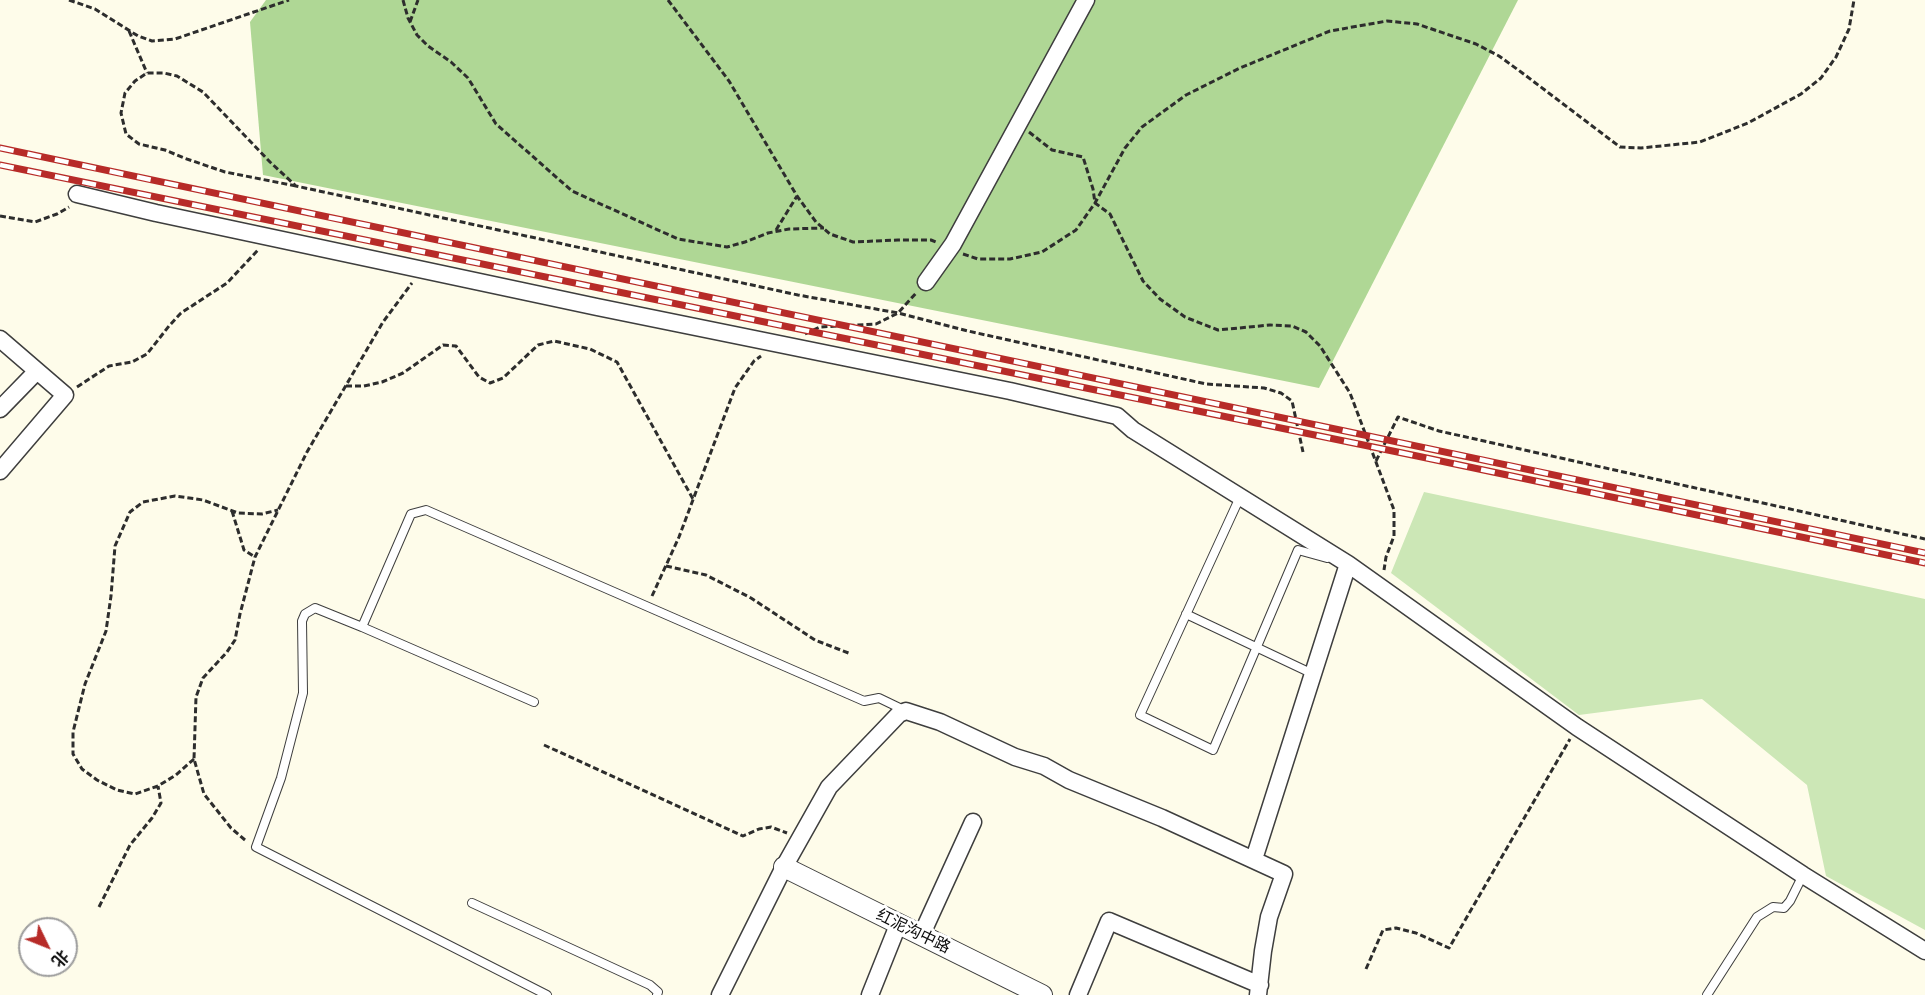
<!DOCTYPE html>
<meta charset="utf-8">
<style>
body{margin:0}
#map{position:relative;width:1925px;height:995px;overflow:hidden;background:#fefcea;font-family:"Times New Roman","Noto Sans SC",serif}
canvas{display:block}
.north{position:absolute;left:18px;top:917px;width:60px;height:60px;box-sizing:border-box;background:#fff;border:2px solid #9d9d9d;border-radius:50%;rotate:133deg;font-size:16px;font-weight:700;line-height:24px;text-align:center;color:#0b0b0b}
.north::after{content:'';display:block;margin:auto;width:21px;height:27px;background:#b72b28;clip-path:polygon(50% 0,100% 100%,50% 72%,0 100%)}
</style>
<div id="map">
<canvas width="1925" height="995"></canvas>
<div class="north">北</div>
</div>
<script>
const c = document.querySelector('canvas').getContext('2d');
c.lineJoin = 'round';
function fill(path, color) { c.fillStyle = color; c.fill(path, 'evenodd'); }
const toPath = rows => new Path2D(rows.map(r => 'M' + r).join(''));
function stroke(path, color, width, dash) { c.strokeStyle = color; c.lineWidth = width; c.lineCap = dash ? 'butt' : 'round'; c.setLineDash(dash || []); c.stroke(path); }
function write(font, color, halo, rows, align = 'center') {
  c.font = font + ' "Times New Roman","Noto Sans SC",serif'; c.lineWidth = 6; c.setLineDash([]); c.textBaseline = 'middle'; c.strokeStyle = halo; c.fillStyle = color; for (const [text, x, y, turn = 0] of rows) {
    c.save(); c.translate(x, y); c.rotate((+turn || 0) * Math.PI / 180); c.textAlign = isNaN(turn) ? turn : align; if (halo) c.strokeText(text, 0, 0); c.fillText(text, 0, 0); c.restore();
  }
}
const green = toPath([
 [1424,492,1925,599,1925,930,1826,876,1807,785,1702,699,1579,715,1391,573]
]);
const forest = toPath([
 [266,0,1518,0,1319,388,263,175,250,22]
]);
const path = toPath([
 [69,0,95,9,138,36,152,41,175,39,289,0],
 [403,0,408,18,417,35,428,46,451,62,468,78,496,124,572,191,678,239,727,247,745,242,768,233,789,229,824,228],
 [668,0,729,81,797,196,816,222,830,234,853,242,898,240,931,240,936,242],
 [410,22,418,0],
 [129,31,147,73],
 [1029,132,1052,150,1083,157,1093,189,1095,203,1110,214,1143,281,1160,299,1185,317,1218,330,1270,325,1292,326,1306,332,1320,346,1350,393,1394,510,1394,536,1386,557,1384,570],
 [296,186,225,172,184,158,165,150,139,144,126,134,121,113,125,93,135,81,147,73,164,73,177,76,203,92,270,162,296,186,798,295,898,313,968,331,1206,384,1264,388,1281,393,1292,401,1303,452],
 [0,216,35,222,57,214,69,207],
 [776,230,797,196],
 [963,254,978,259,1010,259,1042,252,1076,230,1095,203,1125,148,1142,127,1186,95,1240,68,1330,31,1387,21,1417,24,1476,44,1499,56,1521,72,1620,147,1641,148,1700,142,1748,123,1801,94,1821,78,1836,57,1849,29,1854,0],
 [805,334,820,327,876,324,898,313,917,292],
 [346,386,364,386,382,382,403,373,443,345,456,346,479,377,490,383,503,378,538,345,554,341,590,349,617,362,693,499],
 [77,387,109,366,132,362,147,354,169,326,181,313,227,283,258,250],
 [1376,461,1398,417,1439,431,1925,539],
 [232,511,244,550,255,557],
 [666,566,706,575,751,598,815,640,851,654],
 [652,596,679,537,735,388,754,361,761,356],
 [544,745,743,836,759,829,771,827,787,833],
 [194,759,176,775,158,786,135,794,117,790,97,780,82,769,73,754,73,732,85,684,106,631,111,596,115,546,130,512,143,502,175,496,203,500,238,513,262,514,278,510],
 [245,840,231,828,204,794,194,759,196,697,203,678,227,652,235,640,240,614,255,557,307,452,383,322,412,283],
 [99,907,130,845,152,818,161,803,158,786],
 [1366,969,1383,930,1396,928,1416,933,1449,948,1570,739]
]);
const service = toPath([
 [1240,497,1140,715,1213,750,1298,550,1327,558],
 [1186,614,1313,674],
 [362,627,534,702],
 [472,903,650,985,658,992,657,995],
 [547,995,256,847,281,778,303,693,302,621,305,614,315,608,362,627,411,514,426,510,864,701,879,698,906,711],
 [1707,995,1757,917,1773,907,1784,908,1790,901,1803,875]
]);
const minor = toPath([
 [77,194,156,213,597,307,1010,391,1117,416,1133,430,1348,564,1577,727,1803,875,1925,951],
 [926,282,953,244,1086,0],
 [0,339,65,395,0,471],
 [0,409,37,371],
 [1254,859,1348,564],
 [921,936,973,822],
 [720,995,784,867,829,787,899,714,906,711,940,722,1015,757,1044,766,1069,780,1162,818,1284,874,1269,917,1263,951,1258,995],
 [870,995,898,925],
 [1078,995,1109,921,1260,985]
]);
const tertiary = toPath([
 [784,867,1042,995]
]);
const rail = toPath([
 [0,148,1925,553],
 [0,165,1417,456,1925,563]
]);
const streetNames = [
 ["红泥沟中路",913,932,26]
];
fill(green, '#cce7b6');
fill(forest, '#afd795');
stroke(service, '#3e3e3e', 10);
stroke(minor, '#3e3e3e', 19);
stroke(tertiary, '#3e3e3e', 22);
stroke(path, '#2d2d2d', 3, [6, 3]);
stroke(service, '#fff', 8);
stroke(minor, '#fff', 16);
stroke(tertiary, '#fff', 20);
stroke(rail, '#b72b28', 7);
stroke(rail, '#fff', 4.5, [14]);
write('16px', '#0b0b0b', '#fff', streetNames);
</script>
